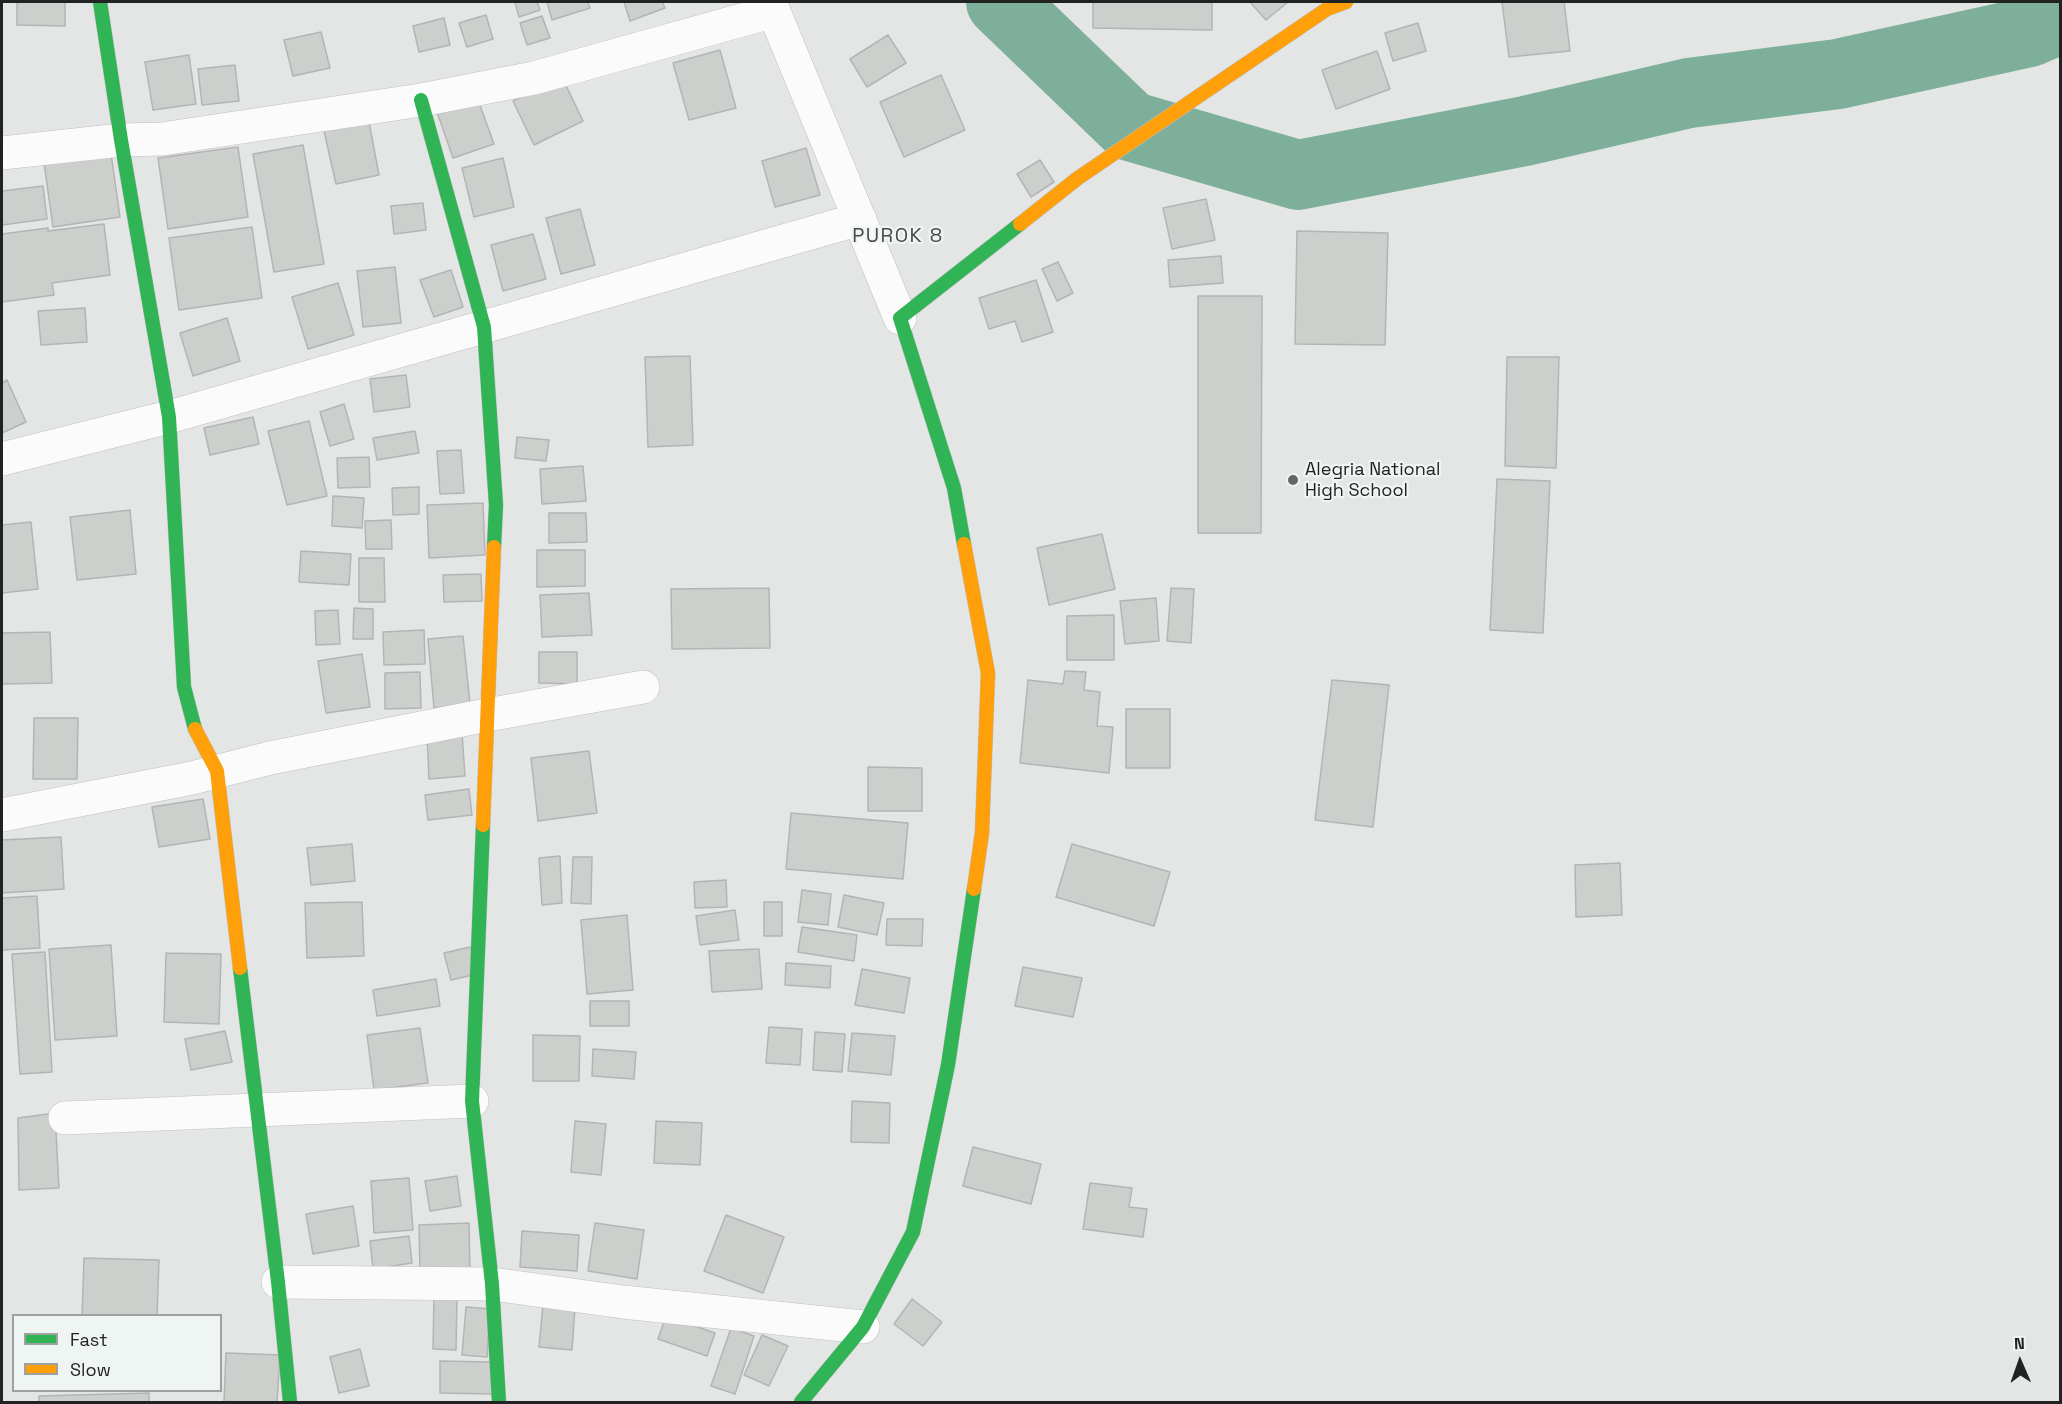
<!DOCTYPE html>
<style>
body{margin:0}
#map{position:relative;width:2062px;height:1404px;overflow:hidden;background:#e3e6e5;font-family:"Space Grotesk",sans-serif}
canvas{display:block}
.frame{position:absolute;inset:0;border:3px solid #212322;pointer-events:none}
.legend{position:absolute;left:12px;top:1314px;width:210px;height:78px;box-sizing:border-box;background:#eff5f2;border:2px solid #9da19f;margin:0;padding:8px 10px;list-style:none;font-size:18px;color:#212322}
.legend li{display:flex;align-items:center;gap:12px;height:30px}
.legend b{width:30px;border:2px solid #9da19f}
.north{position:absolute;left:1990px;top:1332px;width:60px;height:60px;-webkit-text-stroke:4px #eff5f2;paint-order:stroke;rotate:358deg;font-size:16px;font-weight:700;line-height:24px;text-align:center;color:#212322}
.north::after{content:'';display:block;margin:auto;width:21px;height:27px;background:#212322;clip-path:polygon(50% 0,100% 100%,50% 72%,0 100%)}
</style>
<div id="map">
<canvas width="2062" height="1404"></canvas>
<div class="frame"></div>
<ul class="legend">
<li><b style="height:8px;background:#30b455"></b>Fast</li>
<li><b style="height:8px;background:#ff9f0a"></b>Slow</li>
</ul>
<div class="north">N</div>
</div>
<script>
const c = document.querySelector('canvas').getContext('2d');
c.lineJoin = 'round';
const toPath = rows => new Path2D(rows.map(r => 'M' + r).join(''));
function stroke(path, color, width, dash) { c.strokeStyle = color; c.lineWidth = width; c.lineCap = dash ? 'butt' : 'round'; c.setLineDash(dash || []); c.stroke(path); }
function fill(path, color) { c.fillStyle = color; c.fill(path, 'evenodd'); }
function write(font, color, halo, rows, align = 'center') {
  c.font = font + ' "Space Grotesk",sans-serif'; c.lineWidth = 4.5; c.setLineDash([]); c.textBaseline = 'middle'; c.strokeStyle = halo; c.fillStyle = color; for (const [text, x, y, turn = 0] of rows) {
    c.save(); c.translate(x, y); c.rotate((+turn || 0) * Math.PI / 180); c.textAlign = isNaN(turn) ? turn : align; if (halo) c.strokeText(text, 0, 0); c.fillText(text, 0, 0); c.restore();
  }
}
const river = toPath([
 [1001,2,1130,126,1298,175,1525,131,1689,93,1838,74,2029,32,2060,19]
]);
const building = toPath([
 [17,2,65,2,65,26,17,25,17,2],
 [515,2,537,2,540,10,519,17,515,2],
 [547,2,588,2,590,8,552,20,547,2],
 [624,2,662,2,665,8,630,21,624,2],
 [1093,2,1212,2,1212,30,1093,28,1093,2],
 [1250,2,1288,2,1266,20,1250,2],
 [1502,2,1564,2,1570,51,1509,57,1502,2],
 [486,15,493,39,467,47,459,23,486,15],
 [542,16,550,38,527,45,520,23,542,16],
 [444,18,450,45,419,52,413,26,444,18],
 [1418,23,1426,51,1393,61,1385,33,1418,23],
 [321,32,330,68,293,76,284,40,321,32],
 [888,35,906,63,867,87,850,59,888,35],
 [720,50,736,108,689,120,673,63,720,50],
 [1377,51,1390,89,1336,109,1322,70,1377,51],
 [189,55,196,104,153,110,145,62,189,55],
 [235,65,239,101,202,105,198,69,235,65],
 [941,75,965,130,904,157,880,102,941,75],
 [562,77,583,121,534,145,513,101,562,77],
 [477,97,494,144,453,158,437,112,477,97],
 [369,122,379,175,336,184,324,131,369,122],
 [303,145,324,264,274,272,253,154,303,145],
 [238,147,248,217,168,229,158,158,238,147],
 [806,148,820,195,775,207,762,161,806,148],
 [111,154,120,217,53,227,44,163,111,154],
 [503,158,514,207,474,217,462,168,503,158],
 [1040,160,1054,182,1031,197,1017,174,1040,160],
 [43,186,47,219,2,225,2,191,43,186],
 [1206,199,1215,240,1172,249,1163,208,1206,199],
 [423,203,426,230,394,234,391,206,423,203],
 [580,209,595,265,561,274,546,218,580,209],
 [104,224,110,275,52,283,54,295,2,302,2,234,48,228,48,231,104,224],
 [252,227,262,298,179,310,169,238,252,227],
 [1297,231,1388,233,1385,345,1295,344,1297,231],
 [533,234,546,279,503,291,491,245,533,234],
 [1221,256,1223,283,1170,287,1168,260,1221,256],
 [1058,262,1073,293,1057,301,1042,269,1058,262],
 [395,267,401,323,363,327,357,271,395,267],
 [451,270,463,307,434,317,420,280,451,270],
 [1036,280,1053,332,1022,342,1015,321,989,329,979,298,1036,280],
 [338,283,354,335,308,349,292,297,338,283],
 [1198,296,1262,296,1261,533,1198,533,1198,296],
 [85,308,87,342,41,345,38,311,85,308],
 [227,318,240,361,193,376,180,333,227,318],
 [690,356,693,445,648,447,645,357,690,356],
 [1507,357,1559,357,1556,468,1505,466,1507,357],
 [406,375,410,407,374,412,370,379,406,375],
 [7,380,26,422,2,433,2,383,7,380],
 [344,404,354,439,330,446,320,412,344,404],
 [253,417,259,444,210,455,204,428,253,417],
 [309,421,327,496,287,505,268,431,309,421],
 [415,431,419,453,377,460,373,438,415,431],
 [517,437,549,440,546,461,515,458,517,437],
 [461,450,464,493,440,494,437,451,461,450],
 [369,457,370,487,338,488,337,458,369,457],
 [583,466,586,501,542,504,540,469,583,466],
 [1497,479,1550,481,1543,633,1490,630,1497,479],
 [419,487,419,514,393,515,392,488,419,487],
 [333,496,364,498,362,528,332,526,333,496],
 [483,503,485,555,429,558,427,505,483,503],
 [130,510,136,574,77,580,70,517,130,510],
 [549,513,586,513,587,542,549,543,549,513],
 [391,520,392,549,366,549,365,521,391,520],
 [31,522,38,589,2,593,2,525,31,522],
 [1102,534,1115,589,1049,605,1037,548,1102,534],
 [537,550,585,550,585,586,537,587,537,550],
 [301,551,351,554,349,585,299,582,301,551],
 [359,558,384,558,385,602,359,602,359,558],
 [481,574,482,601,444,602,443,575,481,574],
 [769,588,770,648,672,649,671,589,769,588],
 [1171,588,1194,589,1191,643,1167,641,1171,588],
 [589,593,592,635,542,637,540,595,589,593],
 [1156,598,1159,641,1125,644,1120,601,1156,598],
 [354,608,373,609,373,639,353,639,354,608],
 [338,610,340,644,316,645,315,611,338,610],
 [1114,615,1114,660,1067,660,1067,616,1114,615],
 [424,630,425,664,384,665,383,632,424,630],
 [50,632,52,683,2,684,2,633,50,632],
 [463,636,470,704,434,708,428,639,463,636],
 [539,652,577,652,577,684,539,683,539,652],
 [362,654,370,707,326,713,318,661,362,654],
 [1065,671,1086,672,1084,690,1100,692,1097,726,1113,727,1109,773,1020,763,1028,680,1063,684,1065,671],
 [420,672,421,708,385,709,385,673,420,672],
 [1332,680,1389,685,1373,827,1315,820,1332,680],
 [1126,709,1170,709,1170,768,1126,768,1126,709],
 [34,718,78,718,77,779,33,779,34,718],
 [462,733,465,776,429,779,427,735,462,733],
 [589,751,597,813,538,821,531,758,589,751],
 [868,767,922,768,922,811,868,811,868,767],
 [469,789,472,815,428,820,425,795,469,789],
 [203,799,210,839,159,847,152,807,203,799],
 [791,813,908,823,903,879,786,869,791,813],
 [61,837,64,889,2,893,2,840,61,837],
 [352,844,355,881,311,885,307,848,352,844],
 [1072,844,1170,872,1154,926,1056,897,1072,844],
 [560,856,562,903,542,905,539,858,560,856],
 [573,857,592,857,591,904,571,903,573,857],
 [1620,863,1622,915,1576,917,1575,865,1620,863],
 [726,880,727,907,695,908,694,882,726,880],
 [802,890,831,894,828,925,798,922,802,890],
 [844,895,884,903,877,935,838,927,844,895],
 [37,896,40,948,2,950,2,898,37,896],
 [362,902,364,956,307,958,305,903,362,902],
 [764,902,782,902,782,936,764,936,764,902],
 [735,910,739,940,700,945,696,916,735,910],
 [627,915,633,990,587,994,581,920,627,915],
 [887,919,923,919,922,946,886,945,887,919],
 [802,927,857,935,854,961,798,952,802,927],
 [111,945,117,1036,55,1040,49,949,111,945],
 [470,947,477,974,451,980,444,953,470,947],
 [759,949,762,989,712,992,709,951,759,949],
 [45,952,52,1072,20,1074,12,954,45,952],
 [166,953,221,954,219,1024,164,1022,166,953],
 [786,963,831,966,830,988,785,985,786,963],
 [1023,967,1082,978,1073,1017,1015,1006,1023,967],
 [862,969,910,978,904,1013,855,1005,862,969],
 [436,979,440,1006,377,1016,373,990,436,979],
 [590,1001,629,1001,629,1026,590,1026,590,1001],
 [769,1027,802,1029,800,1065,766,1063,769,1027],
 [420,1028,428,1083,374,1090,367,1035,420,1028],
 [225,1031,232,1062,191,1070,185,1039,225,1031],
 [815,1032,845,1034,842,1072,813,1070,815,1032],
 [852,1033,895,1036,891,1075,848,1071,852,1033],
 [533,1035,580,1036,579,1081,533,1081,533,1035],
 [593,1049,636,1052,634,1079,592,1076,593,1049],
 [852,1101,890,1103,889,1143,851,1142,852,1101],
 [55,1113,59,1188,19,1190,18,1118,55,1113],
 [575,1121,606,1124,601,1175,571,1172,575,1121],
 [656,1121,702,1123,700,1165,654,1163,656,1121],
 [973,1147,1041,1164,1031,1204,963,1186,973,1147],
 [457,1176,461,1206,430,1211,425,1181,457,1176],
 [409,1178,413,1230,374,1233,371,1181,409,1178],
 [1090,1183,1132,1188,1129,1207,1147,1209,1143,1237,1083,1229,1090,1183],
 [353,1206,359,1246,313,1254,306,1214,353,1206],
 [726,1215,784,1237,763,1293,704,1271,726,1215],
 [469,1223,470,1272,420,1273,419,1225,469,1223],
 [595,1223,644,1230,637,1279,588,1271,595,1223],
 [522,1231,579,1235,577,1271,520,1267,522,1231],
 [409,1236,412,1263,373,1269,370,1241,409,1236],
 [84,1258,159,1260,157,1316,82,1316,84,1258],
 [434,1296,457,1296,456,1350,433,1349,434,1296],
 [912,1299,942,1322,923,1346,894,1324,912,1299],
 [543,1304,575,1307,572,1350,539,1347,543,1304],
 [466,1307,490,1309,487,1357,462,1355,466,1307],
 [666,1316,715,1333,707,1356,658,1339,666,1316],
 [731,1328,754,1336,735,1394,711,1386,731,1328],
 [762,1335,788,1346,769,1386,744,1375,762,1335],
 [360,1349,369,1386,339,1393,330,1357,360,1349],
 [226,1353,280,1355,277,1402,224,1402,226,1353],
 [440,1361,492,1362,492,1394,440,1393,440,1361],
 [149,1393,149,1402,39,1402,39,1396,149,1393]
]);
const street = toPath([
 [770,2,900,318],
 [2,153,121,140,162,139,421,100,534,78,774,11],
 [2,459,169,417,860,219],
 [2,815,192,778,270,758,487,715,643,687],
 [65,1118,472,1101],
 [278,1282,492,1284,623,1302,863,1327]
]);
const fast = toPath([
 [100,2,121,140,169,417,184,687,195,729],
 [421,100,484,327,496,505,494,547],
 [964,544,954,488,900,318,1020,224],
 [483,825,472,1101,492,1284,499,1402],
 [240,968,278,1282,290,1402],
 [801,1402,863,1327,913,1232,948,1065,974,889]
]);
const slow = toPath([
 [1020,224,1078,178,1327,9,1346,2],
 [964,544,988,673,982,833,974,889],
 [195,729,217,771,240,968],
 [483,825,494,547]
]);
const markers = [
 [1293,480,6,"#656766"]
];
const poiNames = [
 ["Alegria National",1305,470],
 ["High School",1305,491]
];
const neighbourhoodNames = [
 ["PUROK 8",898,237]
];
stroke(river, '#7eaf9a', 70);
fill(building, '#cdcfcd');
stroke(building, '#b3b5b4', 1.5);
stroke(street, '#bec0bf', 34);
stroke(fast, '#bec0bf', 15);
stroke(slow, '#bec0bf', 15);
stroke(street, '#fbfbfb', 33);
stroke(fast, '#30b455', 14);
stroke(slow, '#ff9f0a', 14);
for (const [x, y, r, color] of markers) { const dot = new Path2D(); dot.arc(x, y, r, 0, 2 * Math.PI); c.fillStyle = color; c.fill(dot); stroke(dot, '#eff5f2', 2); }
write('18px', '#212322', '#eff5f2', poiNames, 'left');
c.letterSpacing = '1.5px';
write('20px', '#474b49', '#eff5f2', neighbourhoodNames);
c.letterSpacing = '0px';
</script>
